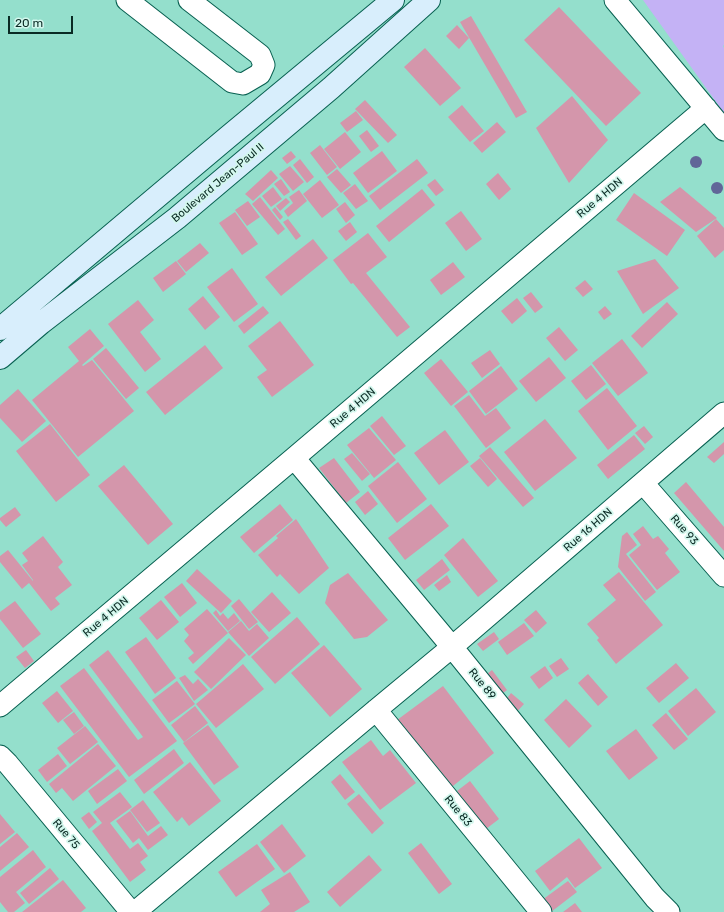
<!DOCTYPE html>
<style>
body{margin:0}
#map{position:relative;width:724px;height:912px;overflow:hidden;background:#94dfcc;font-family:Rubik,sans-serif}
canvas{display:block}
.scale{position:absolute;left:8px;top:16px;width:65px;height:18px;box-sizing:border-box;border:2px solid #0a2a24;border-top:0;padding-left:5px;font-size:12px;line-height:14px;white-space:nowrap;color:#0a2a24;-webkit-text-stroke:3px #d3f7ed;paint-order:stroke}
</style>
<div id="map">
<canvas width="724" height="912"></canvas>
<div class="scale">20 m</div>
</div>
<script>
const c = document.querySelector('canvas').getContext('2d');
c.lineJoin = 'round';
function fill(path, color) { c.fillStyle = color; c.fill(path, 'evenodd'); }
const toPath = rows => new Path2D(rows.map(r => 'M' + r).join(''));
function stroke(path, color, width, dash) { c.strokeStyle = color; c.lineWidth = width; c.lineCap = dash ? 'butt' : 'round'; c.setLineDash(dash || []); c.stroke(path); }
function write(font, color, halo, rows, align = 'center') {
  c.font = font + ' Rubik,sans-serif'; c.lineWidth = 3.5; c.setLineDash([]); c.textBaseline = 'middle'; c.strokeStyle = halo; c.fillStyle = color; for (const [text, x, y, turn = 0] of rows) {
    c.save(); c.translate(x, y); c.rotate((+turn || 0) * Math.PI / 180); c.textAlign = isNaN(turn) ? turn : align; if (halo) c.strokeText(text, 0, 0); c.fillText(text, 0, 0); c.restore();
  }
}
const green = toPath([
 [643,0,724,0,724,45,723,46,724,48,724,113]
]);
const building = toPath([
 [559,7,641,93,606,126,524,40],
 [471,16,527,112,516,118,460,22],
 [457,25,469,38,459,49,446,36],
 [425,48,461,88,440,106,404,67],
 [572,96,608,140,569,183,536,128],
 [365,100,397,135,388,143,355,109],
 [462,105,484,131,470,142,448,117],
 [356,111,363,120,347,132,340,123],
 [497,122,506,132,482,153,473,143],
 [367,130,379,146,371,152,359,136],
 [345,132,361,152,340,169,324,149],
 [320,145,337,167,327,175,310,153],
 [291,151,296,157,287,164,282,158],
 [382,151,397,171,368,193,353,173],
 [300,159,314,177,307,183,293,165],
 [417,159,428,173,380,210,369,196],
 [290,166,304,182,293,191,279,174],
 [337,169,351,185,341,193,327,177],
 [271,170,278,178,253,201,245,194],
 [498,173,511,189,499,200,486,184],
 [281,179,290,192,284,196,274,184],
 [435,179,444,190,436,196,427,185],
 [320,180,339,205,322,218,303,194],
 [355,184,368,201,356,209,343,193],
 [273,187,282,199,271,207,262,196],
 [680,187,717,218,696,232,660,202],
 [422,189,435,205,389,242,376,226],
 [299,190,307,201,288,217,284,211,293,203,289,197],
 [634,193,685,230,667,256,616,220],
 [260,197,285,229,278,235,252,204],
 [286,198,290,202,280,211,276,206],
 [248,201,260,217,247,226,235,210],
 [345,202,355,215,346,223,336,209],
 [275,207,283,217,280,220,272,210],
 [461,211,482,239,466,251,445,223],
 [235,212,258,244,242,255,219,223],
 [288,219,301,236,296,240,283,222],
 [716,219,724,228,724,250,715,258,697,236],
 [350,222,357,232,346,241,338,231],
 [368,233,387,257,366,273,410,327,397,337,353,283,351,284,333,260],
 [313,239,328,258,281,296,265,277],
 [200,243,209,253,186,272,177,261],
 [655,259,679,288,643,314,617,271],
 [176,261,186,274,163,292,153,278],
 [453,262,465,277,441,295,430,280],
 [232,268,258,304,234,322,207,287],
 [585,280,593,289,583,297,575,288],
 [531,292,543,307,535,313,523,298],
 [203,296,220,317,205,330,188,309],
 [517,298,527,311,512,324,501,311],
 [138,300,154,320,140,332,161,359,145,372,108,324],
 [667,302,678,314,642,348,631,336],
 [263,306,269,313,244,334,238,326],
 [605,306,612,314,604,320,598,312],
 [280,321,314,365,272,397,257,377,267,370,248,346],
 [559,327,578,350,565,361,546,338],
 [90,329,104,346,82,365,83,366,92,360,134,411,78,457,32,400,79,361,68,347],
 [622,339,648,373,618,396,592,363],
 [205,345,223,368,165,415,146,392],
 [106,348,139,388,126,399,93,359],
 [490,350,500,364,482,378,471,363],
 [549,357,566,378,536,402,519,381],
 [441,359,468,392,451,406,424,373],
 [591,365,606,384,586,400,571,381],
 [501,366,518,389,486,414,469,391],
 [607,388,637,426,608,450,578,411],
 [18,389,46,421,22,442,0,418,0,405],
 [469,395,485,416,496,408,511,428,486,448,454,406],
 [382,416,406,446,394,455,370,426],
 [545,419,577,458,535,491,504,452],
 [50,424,90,475,56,502,16,451],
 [644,426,653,437,645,444,635,433],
 [369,428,396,460,374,478,347,445],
 [445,430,469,462,439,485,414,453],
 [634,435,645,449,608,479,597,465],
 [724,442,724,454,714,463,707,457],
 [490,447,534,498,523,507,479,456],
 [352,453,370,474,362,481,344,459],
 [334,458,360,492,346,503,319,468],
 [480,458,497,479,488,487,470,466],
 [398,462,427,499,397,523,368,486],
 [124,465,173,524,148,545,98,486],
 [686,482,724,527,724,551,674,493],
 [368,491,378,504,365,515,355,502],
 [280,504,293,520,254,553,240,537],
 [431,504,449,526,405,560,388,538],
 [15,507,21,515,6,527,0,520,0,518],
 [296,519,329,568,299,594,280,574,277,577,258,555,278,538,276,536],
 [643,526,653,539,658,536,669,549,665,553,680,572,657,590,629,555,641,545,633,534],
 [627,532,637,545,626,554,656,592,645,601,618,567,622,536],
 [43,536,63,562,58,567,72,585,55,598,60,604,51,611,29,583,22,589,0,562,0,556,8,550,33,581,33,580,22,565,28,561,22,553],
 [463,538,498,581,478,597,444,555],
 [442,559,450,570,424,590,416,580],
 [197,569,232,601,221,613,186,581],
 [619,572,663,625,616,664,597,640,599,638,587,624,616,600,603,585],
 [348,573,388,620,367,637,354,639,325,603,330,585],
 [447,575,451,582,439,591,434,585],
 [182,583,197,603,180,617,164,597],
 [272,592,291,613,269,632,251,612],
 [239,599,258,622,249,629,231,606],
 [161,600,179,622,157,640,139,618],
 [15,601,41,634,23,648,0,619,0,612],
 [207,609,228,633,193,664,188,658,194,653,184,641,189,635,184,629],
 [216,610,220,616,223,613,228,619,234,613,240,621,228,631,213,613],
 [536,610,547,623,536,633,524,620],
 [297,617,320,644,275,684,251,657],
 [241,621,249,631,257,624,269,638,249,656,228,632],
 [524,623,534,636,507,655,498,642],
 [494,632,499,639,483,651,477,644],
 [146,637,176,678,155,694,125,652],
 [229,638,246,655,211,689,194,672],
 [324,645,362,689,330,717,291,673],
 [26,650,34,661,25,668,16,657],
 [108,650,177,741,129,777,60,686,84,668,138,740,143,737,89,665],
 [561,658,569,669,557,677,549,666],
 [676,663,689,678,659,703,646,688],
 [243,664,264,689,216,728,196,704],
 [545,666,553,678,539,689,530,677],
 [492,670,507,690,497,698,482,678],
 [588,674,608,697,598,706,578,683],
 [185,675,193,684,198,679,208,690,194,701,179,678],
 [177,681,195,704,169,723,152,700],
 [443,686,494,753,448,790,393,723],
 [696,688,716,712,688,736,668,711],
 [57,691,73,711,58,723,42,703],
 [511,693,524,704,514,715,502,705],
 [566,699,592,726,569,748,544,720],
 [195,706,208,723,184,742,171,725],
 [74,712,84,726,74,734,63,720],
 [666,713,688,739,674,750,652,725],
 [208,725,239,767,214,785,183,743],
 [85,726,98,742,70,764,57,748],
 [636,729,658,758,629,780,606,751],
 [371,740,383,756,390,750,416,783,380,810,342,762],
 [98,744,116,766,73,801,62,788,56,793,49,784],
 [174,749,184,763,144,794,134,780],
 [58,754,67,766,47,782,38,770],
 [190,762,221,801,189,826,182,817,177,822,153,792],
 [118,769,127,781,97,804,88,791],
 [340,774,355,792,345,800,331,782],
 [470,781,499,819,486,829,457,791],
 [120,792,132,807,110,823,130,849,138,843,148,856,140,862,146,870,130,882,92,831,102,823,93,812],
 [359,794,384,823,372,834,347,804],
 [143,800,160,823,147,832,130,810],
 [130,811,148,836,161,826,168,835,148,850,139,838,133,843,116,821],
 [89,812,97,822,89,829,81,818],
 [0,814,15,832,0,844],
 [282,824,306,856,284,873,260,842],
 [17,833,29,847,0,871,0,847],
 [579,838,602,868,575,888,567,877,550,891,535,871],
 [421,843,452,884,439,894,408,853],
 [257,844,275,869,236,897,218,872],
 [33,850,46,867,16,892,25,903,14,912,8,912,0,902,0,877],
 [369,855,382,870,340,907,327,892],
 [50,868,59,879,29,904,20,893],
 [290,872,310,902,294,912,260,912,270,904,261,890],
 [63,880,86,908,81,912,22,912],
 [568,881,577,892,551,912,542,900],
 [575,903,582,912,563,912]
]);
const street = toPath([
 [127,0,232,82,243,84,260,74,264,65,260,55,189,0],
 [615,0,724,130],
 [294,458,452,647,655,898,669,912],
 [643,483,724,576],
 [0,706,294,458,706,108],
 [376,710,541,912],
 [0,756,8,764,131,912],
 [135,912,376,710,452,647,724,413]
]);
const secondary = toPath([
 [0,329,228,137,393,0],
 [0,358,41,323,177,218,331,88,429,0]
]);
const trees = [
 [696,162],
 [717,188]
];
const streetNames = [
 ["Boulevard Jean-Paul II",218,183,-40],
 ["Rue 4 HDN",600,198,-40],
 ["Rue 4 HDN",353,408,-40],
 ["Rue 16 HDN",588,530,-41],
 ["Rue 93",684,530,49],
 ["Rue 4 HDN",106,617,-40],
 ["Rue 89",482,684,51],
 ["Rue 83",458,811,51],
 ["Rue 75",66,834,50]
];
fill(green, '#c4b2f5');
fill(building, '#d496ab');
stroke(street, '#086051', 23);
stroke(secondary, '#086051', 24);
stroke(street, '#fff', 21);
stroke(secondary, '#d8eefc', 22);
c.fillStyle = '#616698';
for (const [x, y] of trees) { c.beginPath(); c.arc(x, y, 6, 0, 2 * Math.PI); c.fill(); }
write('11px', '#0a2a24', '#d3f7ed', streetNames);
</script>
